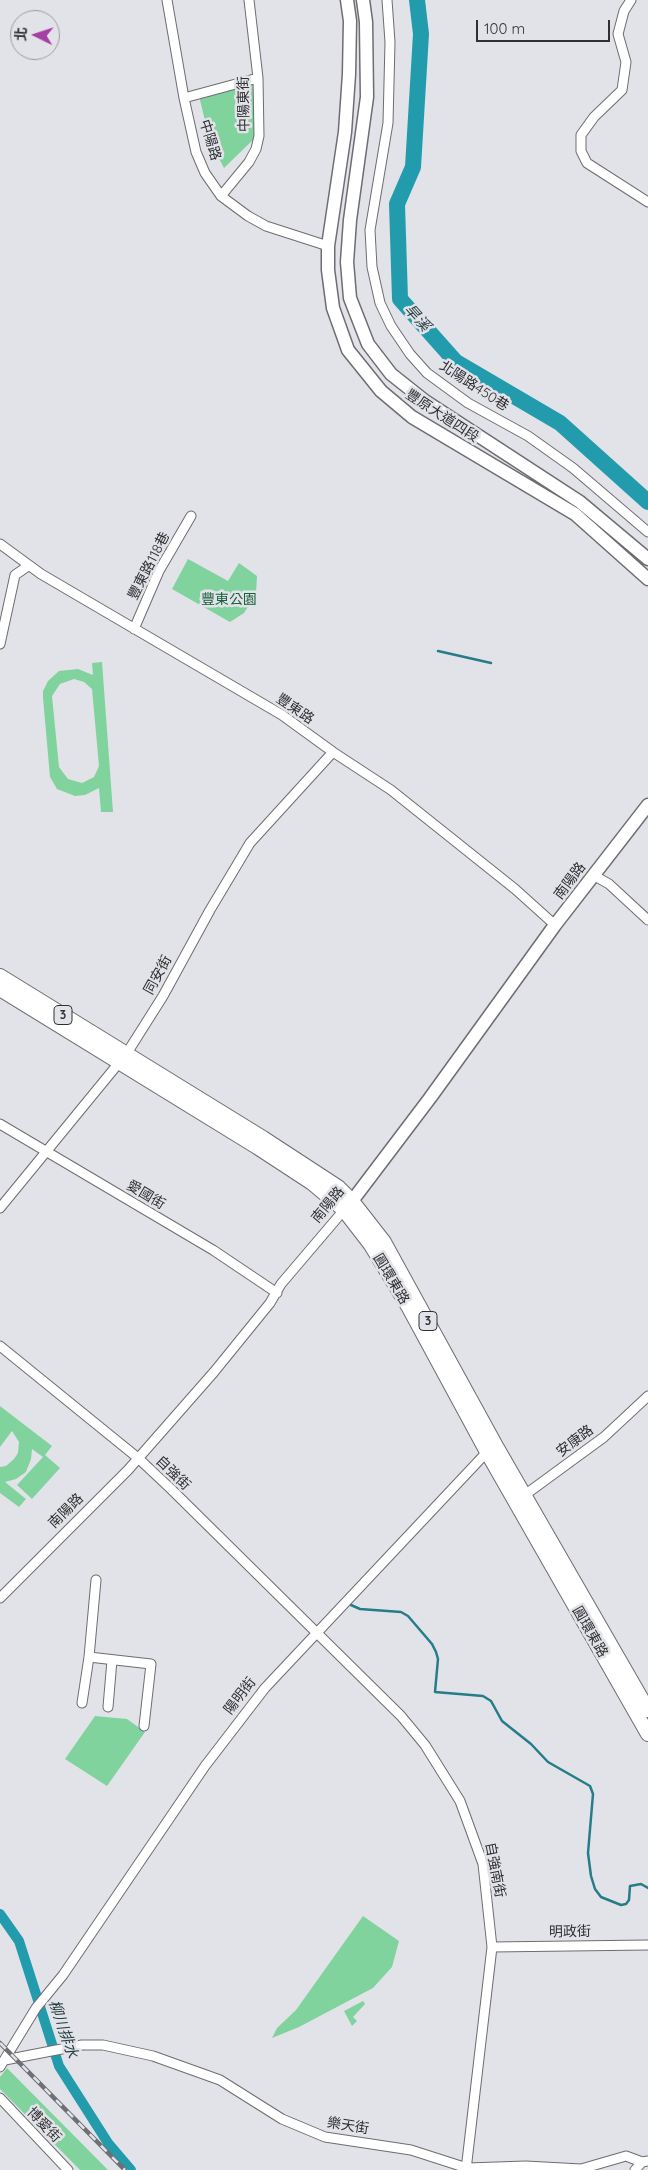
<!DOCTYPE html>
<meta charset="utf-8">
<style>
body{margin:0}
#map{position:relative;width:648px;height:2170px;overflow:hidden;background:#e2e3e8;font-family:Quicksand,"Noto Sans TC",sans-serif}
canvas{display:block}
.north{position:absolute;left:10px;top:10px;width:50px;height:50px;box-sizing:border-box;background:#e2e3e8;border:1px solid #9b9ba0;border-radius:50%;rotate:274deg;font-size:14px;font-weight:700;line-height:20px;text-align:center;color:#303033}
.north::after{content:'';display:block;margin:auto;width:18px;height:22px;background:#a43fa3;clip-path:polygon(50% 0,100% 100%,50% 72%,0 100%)}
.scale{position:absolute;left:476px;top:20px;width:134px;height:22px;box-sizing:border-box;border:2px solid #303033;border-top:0;padding-left:6px;font-size:15px;line-height:18px;white-space:nowrap;color:#303033;-webkit-text-stroke:4px #e2e3e8;paint-order:stroke}
</style>
<div id="map">
<canvas width="648" height="2170"></canvas>
<div class="north">北</div>
<div class="scale">100 m</div>
</div>
<script>
const c = document.querySelector('canvas').getContext('2d');
c.lineJoin = 'round';
function fill(path, color) { c.fillStyle = color; c.fill(path, 'evenodd'); }
const toPath = rows => new Path2D(rows.map(r => 'M' + r).join(''));
function stroke(path, color, width, dash) { c.strokeStyle = color; c.lineWidth = width; c.lineCap = dash ? 'butt' : 'round'; c.setLineDash(dash || []); c.stroke(path); }
function write(font, color, halo, rows, align = 'center') {
  c.font = font + ' Quicksand,"Noto Sans TC",sans-serif'; c.lineWidth = 5; c.setLineDash([]); c.textBaseline = 'middle'; c.strokeStyle = halo; c.fillStyle = color; for (const [text, x, y, turn = 0] of rows) {
    c.save(); c.translate(x, y); c.rotate((+turn || 0) * Math.PI / 180); c.textAlign = isNaN(turn) ? turn : align; if (halo) c.strokeText(text, 0, 0); c.fillText(text, 0, 0); c.restore();
  }
}
const green = toPath([
 [255,79,256,137,224,168,210,141,199,96],
 [188,559,228,581,239,563,257,576,256,594,244,613,230,622,172,589],
 [102,662,113,812,101,812,99,788,85,795,75,796,57,789,50,777,43,698,43,691,48,681,59,671,78,669,93,675,92,663],
 [74,679,84,682,92,689,99,766,94,777,82,783,68,779,59,767,52,696,60,684],
 [0,1406,52,1446,45,1455,60,1468,32,1499,17,1485,43,1457,32,1449,31,1459,26,1472,16,1479,5,1482,26,1499,19,1507,0,1493,0,1467,6,1466,14,1459,18,1453,19,1442,12,1431,0,1447],
 [95,1716,127,1719,145,1732,107,1786,65,1759],
 [363,1916,399,1941,392,1967,373,1988,299,2027,272,2038,277,2028,296,2010],
 [363,2001,365,2004,353,2017,357,2021,352,2026,344,2011],
 [7,2068,108,2170,80,2170,0,2089,0,2077]
]);
const stream = toPath([
 [438,651,491,663],
 [351,1605,360,1609,401,1612,408,1616,432,1644,436,1652,438,1659,435,1692,483,1696,491,1701,502,1721,531,1744,548,1762,590,1786,593,1794,588,1853,591,1876,595,1889,601,1897,621,1905,626,1904,629,1900,630,1886,641,1884,648,1888]
]);
const canal = toPath([
 [0,1914,19,1941,59,2066,108,2143,131,2170]
]);
const river = toPath([
 [417,0,421,34,413,167,397,204,400,299,456,362,560,423,648,502]
]);
const street = toPath([
 [167,0,184,98,196,152,205,173,221,196,248,216,266,226,328,246],
 [387,0,390,42,388,123,370,230,372,267,380,303,391,326,410,354,427,373,468,403,528,436,573,468,648,532],
 [631,0,624,11,618,34,626,62,622,90,594,117,581,135,581,151,587,163,648,202],
 [184,98,258,78],
 [221,196,249,162,256,149,259,136,258,78,249,0],
 [0,544,41,574,282,715,333,752,391,790,515,889,555,925],
 [134,629,159,571,191,516],
 [0,644,15,575,28,566],
 [593,875,609,884,648,920],
 [0,1124,213,1250,277,1293],
 [0,1208,127,1053,163,996,210,910,250,843,333,752],
 [0,1346,138,1458,171,1489,401,1716,425,1745,460,1801,483,1864,492,1947,466,2170],
 [522,1497,604,1437,648,1396],
 [0,1598,128,1470,214,1372,270,1303,281,1284,344,1210],
 [89,1657,151,1664,144,1726],
 [82,1703,89,1657,96,1580],
 [108,1707,112,1660],
 [492,1947,648,1945],
 [5,2060,82,2045,103,2045,153,2056,220,2080,282,2119,325,2137,411,2150,467,2168,526,2166,581,2169,626,2156,642,2162],
 [0,2067,36,2008,63,1975,205,1766,265,1688,487,1452],
 [0,2098,68,2170],
 [635,2170,642,2162,648,2161]
]);
const secondary = toPath([
 [347,0,350,21,349,74,345,132,328,246,328,270,333,308,348,350,381,391,412,417,575,514,648,579],
 [363,0,366,22,367,97,350,220,347,262,350,298,368,344,391,374,425,401,580,502,648,559],
 [346,1209,430,1098,555,925,648,805]
]);
const primary = toPath([
 [0,976,263,1138,338,1187,352,1201,384,1242,496,1446,648,1710],
 [0,989,257,1147,312,1183,344,1210,371,1245,408,1306,487,1452,648,1734]
]);
const rail = toPath([
 [0,2043,125,2170]
]);
const shields = [
 [63,1015,18],
 [428,1321,18]
];
const shieldNames = [
 ["3",63,1015],
 ["3",428,1321]
];
const streetNames = [
 ["中陽東街",244,104,-91],
 ["中陽路",210,140,73],
 ["北陽路450巷",474,386,33],
 ["豐原大道四段",442,416,33],
 ["豐東路118巷",149,566,-63],
 ["豐東路",295,709,34],
 ["南陽路",570,881,-53],
 ["同安街",158,975,-61],
 ["愛國街",146,1195,31],
 ["南陽路",328,1205,-50],
 ["圓環東路",391,1279,59],
 ["安康路",575,1441,-37],
 ["自強街",173,1473,44],
 ["南陽路",66,1511,-45],
 ["圓環東路",590,1632,60],
 ["陽明街",240,1696,-52],
 ["自強南街",495,1870,79],
 ["明政街",570,1932,-1],
 ["博愛街",44,2125,46],
 ["樂天街",348,2126,9]
];
const parkNames = [
 ["豐東公園",229,600]
];
const waterNames = [
 ["旱溪",417,318,48],
 ["柳川排水",63,2029,71]
];
fill(green, '#81d39e');
stroke(stream, '#267c88', 2.5);
stroke(canal, '#229cad', 10);
stroke(river, '#229cad', 16);
stroke(street, '#6d6d72', 11);
stroke(secondary, '#6d6d72', 15);
stroke(primary, '#6d6d72', 16);
stroke(street, '#fff', 9);
stroke(secondary, '#fff', 12);
stroke(primary, '#fff', 14);
stroke(rail, '#6f7073', 4.5);
stroke(rail, '#e2e3e8', 2.5, [8]);
for (const [x, y, w] of shields) { const box = new Path2D(); box.roundRect(x - w / 2, y - 9.5, w, 19, 4); c.fillStyle = '#e2e3e8'; c.fill(box); stroke(box, '#303033', 1); }
write('bold 12px', '#303033', null, shieldNames);
write('14px', '#303033', '#e2e3e8', streetNames);
write('14px', '#186039', '#e2e3e8', parkNames);
write('italic 15px', '#233c40', '#e2e3e8', waterNames);
</script>
